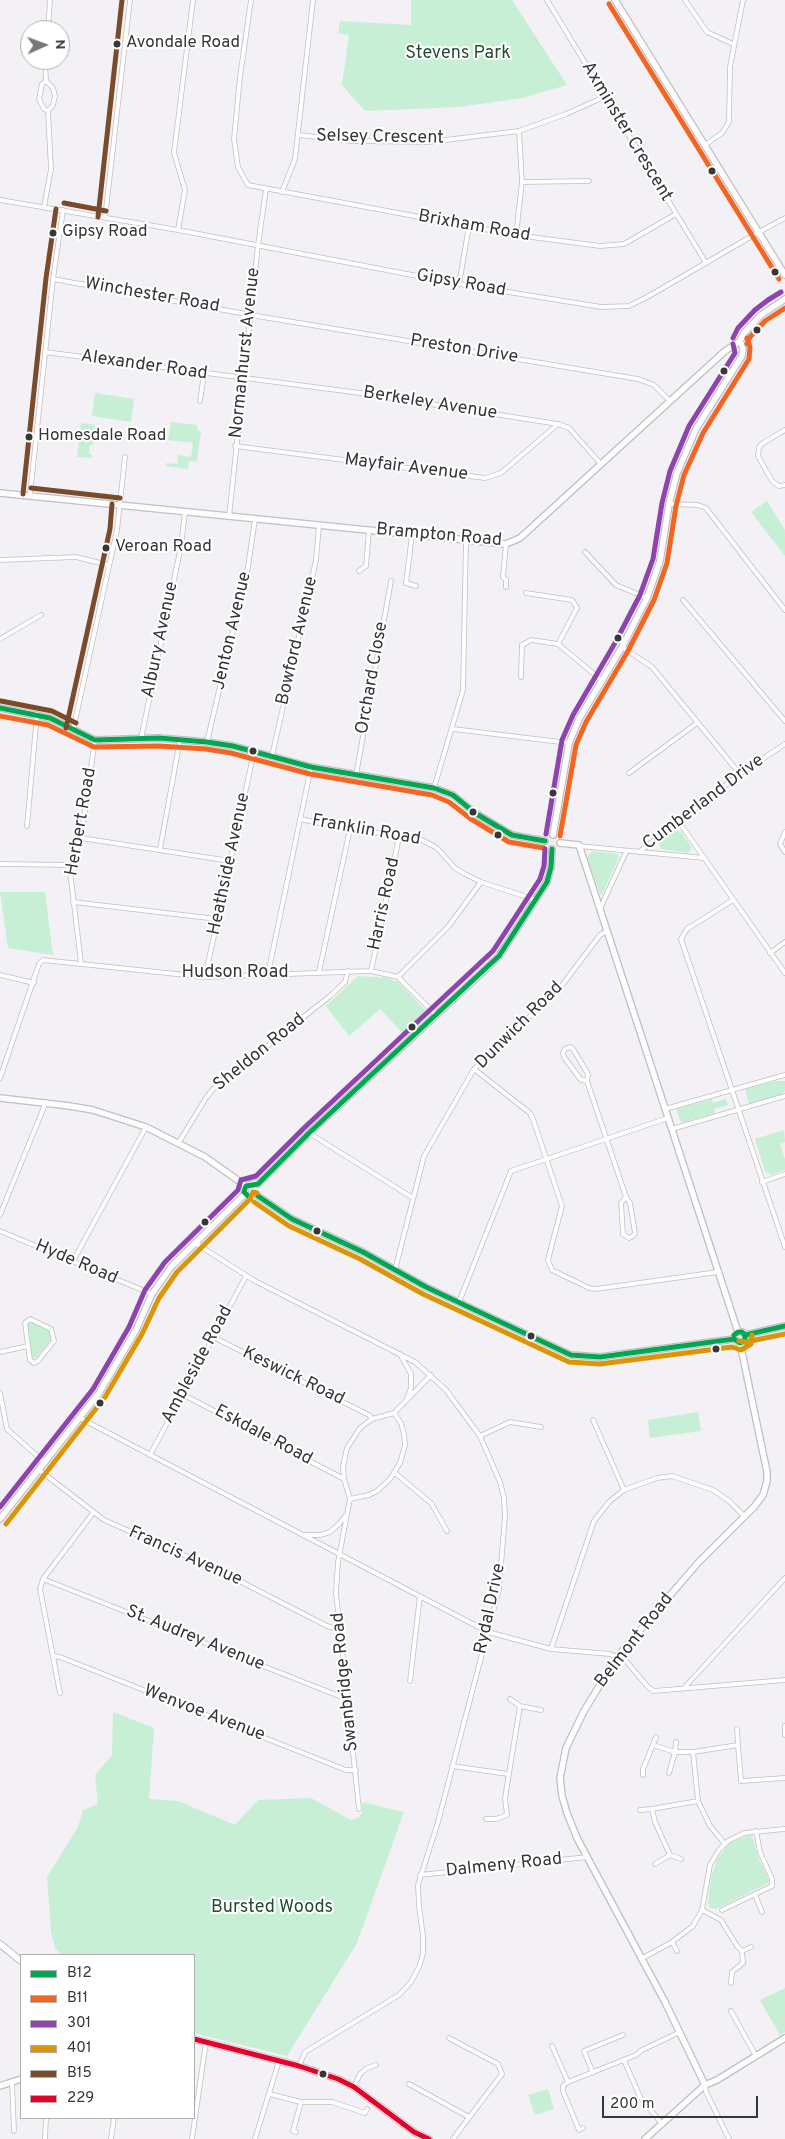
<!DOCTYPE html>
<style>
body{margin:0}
#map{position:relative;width:785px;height:2139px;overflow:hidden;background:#f3f1f5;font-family:Overpass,sans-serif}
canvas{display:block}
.legend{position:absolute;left:20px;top:1954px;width:175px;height:165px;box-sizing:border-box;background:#fff;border:1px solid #afafaf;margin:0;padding:6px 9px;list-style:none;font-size:15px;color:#373638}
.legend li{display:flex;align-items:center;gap:10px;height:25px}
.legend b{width:25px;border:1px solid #afafaf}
.north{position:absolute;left:20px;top:20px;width:50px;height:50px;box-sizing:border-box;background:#fff;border:1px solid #afafaf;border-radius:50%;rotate:88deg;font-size:14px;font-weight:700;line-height:20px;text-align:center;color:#373638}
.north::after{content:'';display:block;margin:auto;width:18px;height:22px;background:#79777a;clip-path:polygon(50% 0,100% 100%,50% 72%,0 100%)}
.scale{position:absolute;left:602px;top:2096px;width:156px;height:22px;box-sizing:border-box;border:2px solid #373638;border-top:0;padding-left:6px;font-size:15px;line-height:18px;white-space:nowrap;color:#373638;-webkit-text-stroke:4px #fff;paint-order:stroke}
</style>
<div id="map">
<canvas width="785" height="2139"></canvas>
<ul class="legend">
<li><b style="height:6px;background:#00a651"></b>B12</li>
<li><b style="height:6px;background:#f26522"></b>B11</li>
<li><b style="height:6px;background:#8e44ad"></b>301</li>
<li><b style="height:6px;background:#da9508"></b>401</li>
<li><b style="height:6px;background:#7a4b2a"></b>B15</li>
<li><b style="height:6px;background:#e4002b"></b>229</li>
</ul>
<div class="north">N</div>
<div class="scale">200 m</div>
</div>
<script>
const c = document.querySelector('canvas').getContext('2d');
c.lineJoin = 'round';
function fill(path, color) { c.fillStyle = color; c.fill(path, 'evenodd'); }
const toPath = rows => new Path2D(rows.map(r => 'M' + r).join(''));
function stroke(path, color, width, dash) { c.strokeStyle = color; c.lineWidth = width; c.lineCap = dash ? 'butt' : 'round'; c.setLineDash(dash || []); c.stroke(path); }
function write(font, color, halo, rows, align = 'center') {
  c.font = font + ' Overpass,sans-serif'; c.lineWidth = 4; c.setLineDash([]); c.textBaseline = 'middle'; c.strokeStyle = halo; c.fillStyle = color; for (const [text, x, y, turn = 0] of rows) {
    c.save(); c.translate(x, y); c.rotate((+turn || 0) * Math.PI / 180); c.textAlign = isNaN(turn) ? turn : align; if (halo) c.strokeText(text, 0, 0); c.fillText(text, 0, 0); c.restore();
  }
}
const green = toPath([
 [411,0,512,0,567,85,522,98,458,107,365,111,342,85,349,35,338,33,340,21,411,25],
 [95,393,134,399,131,422,92,416],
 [171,422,197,425,197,430,201,431,197,462,189,461,188,469,166,466,166,463,177,464,178,455,191,457,193,443,168,440],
 [81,423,95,425,93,445,90,445,89,454,92,455,92,458,77,457],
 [767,501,785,530,785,556,751,512],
 [674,831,681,832,692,848,688,853,661,849,659,843],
 [592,851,617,854,619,857,602,895,600,894,587,857],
 [0,892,45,892,53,955,8,948],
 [358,976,388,978,398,982,425,1010,427,1014,426,1017,406,1037,380,1009,349,1036,326,1006],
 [776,1081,785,1081,785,1091,780,1095,749,1104,745,1089],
 [712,1099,713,1103,726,1099,728,1105,714,1109,715,1113,681,1123,676,1109],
 [784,1130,785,1142,780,1144,785,1159,785,1170,771,1175,765,1172,755,1139],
 [32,1322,50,1331,51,1340,35,1359,32,1356,27,1325],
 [698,1412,701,1431,650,1438,648,1420],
 [113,1712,154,1728,149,1799,178,1801,235,1825,258,1800,311,1798,351,1820,359,1817,362,1813,362,1802,404,1812,357,1943,287,2056,194,2033,194,1955,61,1955,55,1948,51,1932,47,1877,78,1827,83,1810,98,1804,95,1775,112,1755],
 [748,1835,752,1836,758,1857,769,1880,768,1883,716,1909,710,1908,708,1903,711,1878,717,1860,729,1844],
 [785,1988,785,2032,780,2035,760,2000],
 [548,2089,554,2109,535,2115,528,2095]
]);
const street = toPath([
 [251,0,240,77,234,139,238,167,248,185,516,235,600,246,624,244,676,214],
 [547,0,706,263],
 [685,0,707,32,733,44],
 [48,30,50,0],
 [45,60,46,81,53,88,55,96,53,105,48,111,44,109,39,99,42,84,46,81],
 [299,135,352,141,429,142,519,131,566,114,604,97],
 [705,145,722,133,729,122,730,67,743,0],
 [522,182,589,181],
 [282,192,295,159,313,0],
 [0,200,178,230,459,284,601,307,629,306,649,296,759,232,785,218],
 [44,207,51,169,48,111],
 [105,218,130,0],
 [178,230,185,190,174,153,193,0],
 [516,235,522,182,519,131],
 [53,279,257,316,638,379,654,385,670,401],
 [459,284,469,226],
 [45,352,360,393,558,424,569,428,600,463],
 [200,401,204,374],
 [785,430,763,443,759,447,758,456,772,481,779,486,785,485],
 [235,446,485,478,501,473,558,424],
 [30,495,53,279,63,210],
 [669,504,698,505,706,508,785,610],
 [229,517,258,245,266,189],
 [412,535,406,583,416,586],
 [506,544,503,577,506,580,506,587],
 [585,552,616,585,647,598],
 [0,560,76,557,108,565],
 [359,571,366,566,369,531],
 [526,593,572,600,577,608,558,644],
 [683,600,785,721],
 [0,639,41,615],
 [622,647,652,667,740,774],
 [521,677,522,645,531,640,558,644,600,679],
 [453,729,569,743],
 [73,730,117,530,125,457],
 [141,739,181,546,185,512],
 [207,742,248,567,255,519],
 [272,756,316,560,319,526],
 [629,773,697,723],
 [356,775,391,581],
 [434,788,463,690,466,540],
 [300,819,350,829,420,839,437,848,455,868,465,874,481,882,536,900],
 [679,822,785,973],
 [27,826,37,714],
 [785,832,780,844,785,852],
 [81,838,230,861],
 [579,846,704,858],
 [160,849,180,740],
 [639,852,740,774,785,744],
 [0,864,71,865],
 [733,900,687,929,681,939,785,1247],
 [73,902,217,919],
 [600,909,626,852],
 [770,953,785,942],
 [81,963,70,871,81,838,95,740],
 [371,971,399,837],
 [319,972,350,829],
 [268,974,311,767],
 [0,975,34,983],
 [205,977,254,752],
 [398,977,448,927,481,882],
 [474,1069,530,1113,533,1119,562,1206,548,1260,552,1270,589,1288,596,1289,718,1272],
 [0,1078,39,964,43,960,205,977,371,971,398,977,436,1015],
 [587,1081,581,1080,564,1057,563,1053,565,1049,570,1047,573,1049,588,1074,587,1081,626,1197,630,1203,635,1233,633,1236,629,1238,623,1234,621,1203,626,1197],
 [665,1109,785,1075],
 [672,1129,785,1096],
 [309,1133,413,1198],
 [179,1142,206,1098,213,1089,330,996,345,982,348,971],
 [762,1182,785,1174],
 [0,1215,46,1102],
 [0,1231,152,1294],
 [195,1243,255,1281,415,1362,446,1390,480,1436,500,1482,504,1498,505,1516,499,1589,438,1822,418,1885,419,1906,423,1936,423,1954,419,1967,411,1982,399,1995,305,2052,299,2066],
 [73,1261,146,1127],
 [395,1270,424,1156,474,1069,560,988,600,935,607,931],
 [459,1302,511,1171,668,1118],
 [30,1319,51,1329,54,1341,38,1361,34,1363,30,1360,25,1323,30,1319],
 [213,1337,369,1415,372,1419],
 [0,1352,28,1346],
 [400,1354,411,1374,411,1388,407,1399],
 [0,1393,7,1429,44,1462],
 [182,1394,344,1479],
 [80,1418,488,1632,551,1649,610,1654,617,1657],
 [593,1420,624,1490],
 [480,1436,510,1422,541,1427],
 [150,1455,246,1276],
 [38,1469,104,1520,222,1572,327,1626,340,1630],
 [395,1473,431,1503,447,1531],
 [350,1499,369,1495,377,1491,390,1479,400,1463,405,1445,404,1434,401,1423,394,1413],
 [305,1535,320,1535,330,1532,339,1524,347,1514],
 [43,1579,339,1696,348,1697],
 [551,1649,594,1521,609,1502,624,1490,657,1478,672,1476,713,1490,729,1501,745,1517],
 [620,1654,648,1687,654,1691,785,1680],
 [53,1656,60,1657,346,1770,356,1770],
 [410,1681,420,1596],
 [684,1688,785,1578],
 [60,1693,40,1589,43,1579,93,1513],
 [520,1706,541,1710],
 [785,1726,785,1735],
 [737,1729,738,1745],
 [653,1745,675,1752,676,1742],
 [693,1752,698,1801,710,1826,725,1844],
 [452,1766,508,1774],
 [669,1773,675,1752,693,1752,738,1745,741,1781,785,1778],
 [643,1775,643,1769,656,1737],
 [359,1809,336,1593,338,1562,350,1499,344,1479,343,1466,347,1448,360,1428,372,1419,394,1413,431,1375],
 [640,1810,652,1809],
 [486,1819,496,1819,507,1815,505,1798,520,1706,510,1699],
 [670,1855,681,1859],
 [655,1864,670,1855,655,1822,652,1809,698,1801],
 [420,1875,587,1857],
 [755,1895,762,1912],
 [702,1910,721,1920,737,1946,742,1951,743,1963,732,1972,731,1983],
 [722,1910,772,1886,772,1879,760,1852,756,1831],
 [672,1942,677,1951],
 [742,1951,751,1947],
 [641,1959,672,1942,693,1926,702,1910,710,1865,719,1850,728,1841,744,1833,785,1829],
 [731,2011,756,2056],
 [449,2038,498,2064,502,2074,453,2139],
 [552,2046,568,2082,636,2055,642,2050,680,2032],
 [624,2060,640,2097,662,2124],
 [593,2073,584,2051,623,2035],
 [12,2082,14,2131],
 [568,2082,563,2086,563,2091,579,2130,583,2128],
 [409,2084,469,2117],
 [705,2085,706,2092,729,2139],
 [354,2087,360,2074,367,2068,376,2065],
 [269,2094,301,2102,332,2102,365,2113,367,2109],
 [296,2132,293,2131,301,2102],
 [45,2139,46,2118],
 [111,2139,114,2118],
 [192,2139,206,2042],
 [255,2139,279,2061]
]);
const secondary = toPath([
 [615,0,785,275],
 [0,493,506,544,520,538,725,351,740,341,744,333,761,315,785,299],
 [0,708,50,718,95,740,159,738,207,742,233,746,311,767,434,788,453,795,475,813,512,835,545,841],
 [553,835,569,743,579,719,622,647,647,598,660,561,669,504,677,473,696,429,742,356,743,348,740,341],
 [560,843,579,845,738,1332],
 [0,1098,70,1106,93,1110,146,1127,205,1157,246,1186],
 [258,1196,292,1219,363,1252,426,1287,571,1355,600,1357,734,1339,740,1343],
 [738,1332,742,1332,745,1335,785,1326],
 [0,1519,99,1393,136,1330,152,1294,171,1267,245,1194,246,1186,255,1183,258,1184,309,1133,488,967,499,956,547,882,551,867,552,849],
 [705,2085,665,2002,577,1838,567,1813,562,1796,560,1778,566,1748,584,1711,617,1657,697,1564,754,1507,763,1495,767,1481,767,1472,740,1343],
 [0,2086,21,2079],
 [645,2139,705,2085,717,2080,785,2038]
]);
const primary = toPath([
 [0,1944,21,1961],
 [194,2039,299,2066,338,2079,354,2087,414,2132,429,2139]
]);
const bus1 = toPath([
 [0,708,50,718,95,740,159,738,207,742,233,746,311,767,434,788,453,795,475,813,512,835,545,841],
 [248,1196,244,1192,246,1186,258,1184,309,1133,499,956,547,882,551,867,552,849],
 [258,1196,292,1219,363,1252,426,1287,571,1355,600,1357,734,1339,740,1343,745,1340,745,1335],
 [734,1335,738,1332,742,1332,745,1335,785,1326]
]);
const bus2 = toPath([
 [609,4,779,279],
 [747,344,750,337,765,321,785,308],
 [0,716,48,725,94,747,159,746,206,749,231,753,310,774,432,795,449,802,471,819,509,842,544,848],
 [560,836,576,745,586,722,628,651,654,600,667,563,676,506,684,475,703,433,749,359,750,347,747,338]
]);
const bus3 = toPath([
 [733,338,738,328,755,310,768,300,781,292],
 [546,834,562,740,573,715,615,643,640,595,653,559,662,503,670,471,689,426,735,353,733,344],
 [0,1507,93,1389,129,1327,145,1290,165,1262,238,1190,241,1180,256,1176,304,1128,493,951,540,879,544,866,545,849]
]);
const bus4 = toPath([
 [254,1202,289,1226,360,1259,423,1294,569,1362,600,1364,732,1347,741,1350,751,1344,752,1335],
 [739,1341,746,1342,785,1334],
 [6,1524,105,1397,142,1334,159,1298,177,1272,250,1199,253,1192,257,1193]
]);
const bus5 = toPath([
 [64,203,106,211],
 [98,217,122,0],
 [31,488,120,498],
 [23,494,46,278,56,209],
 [1,701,52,711,76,723],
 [66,728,110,529,112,504]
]);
const bus6 = toPath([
 [194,2039,299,2066,338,2079,354,2087,414,2132,429,2139]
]);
const markers = [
 [117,44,4.5,"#373638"],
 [712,171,4.5,"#373638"],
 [53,233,4.5,"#373638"],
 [775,272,4.5,"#373638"],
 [757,330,4.5,"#373638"],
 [724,371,4.5,"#373638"],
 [29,437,4.5,"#373638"],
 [106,548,4.5,"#373638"],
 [618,638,4.5,"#373638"],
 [253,751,4.5,"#373638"],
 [553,793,4.5,"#373638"],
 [473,812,4.5,"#373638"],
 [498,835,4.5,"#373638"],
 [412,1027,4.5,"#373638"],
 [205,1222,4.5,"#373638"],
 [317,1231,4.5,"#373638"],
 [531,1336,4.5,"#373638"],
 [716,1349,4.5,"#373638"],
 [100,1403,4.5,"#373638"],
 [323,2074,4.5,"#373638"]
];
const busNames = [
 ["Avondale Road",126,44],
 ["Gipsy Road",62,233],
 ["Homesdale Road",38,437],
 ["Veroan Road",115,548]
];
const parkNames = [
 ["Stevens Park",458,54],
 ["Bursted Woods",272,1908]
];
const streetNames = [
 ["Axminster Crescent",626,132,59],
 ["Selsey Crescent",380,138,1],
 ["Brixham Road",474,227,10],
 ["Gipsy Road",461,284,10],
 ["Winchester Road",152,296,10],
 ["Preston Drive",464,350,9],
 ["Normanhurst Avenue",246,353,-84],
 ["Alexander Road",144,366,8],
 ["Berkeley Avenue",430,404,9],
 ["Mayfair Avenue",406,468,7],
 ["Brampton Road",439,536,5],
 ["Jenton Avenue",233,631,-77],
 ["Albury Avenue",161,640,-78],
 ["Bowford Avenue",298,641,-77],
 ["Orchard Close",373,678,-80],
 ["Cumberland Drive",704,803,-37],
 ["Herbert Road",82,822,-80],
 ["Franklin Road",366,831,10],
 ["Heathside Avenue",230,864,-78],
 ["Harris Road",385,904,-78],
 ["Hudson Road",235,973],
 ["Dunwich Road",520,1026,-45],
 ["Sheldon Road",260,1053,-39],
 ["Hyde Road",76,1263,23],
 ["Ambleside Road",198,1365,-62],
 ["Keswick Road",293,1377,26],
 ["Eskdale Road",263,1436,28],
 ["Francis Avenue",185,1557,24],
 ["Rydal Drive",491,1609,-78],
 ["St. Audrey Avenue",195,1639,22],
 ["Belmont Road",635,1641,-52],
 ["Swanbridge Road",346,1682,-96],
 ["Wenvoe Avenue",204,1714,21],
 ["Dalmeny Road",504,1866,-6]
];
fill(green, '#c6efd6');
stroke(street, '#c0bfc1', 5.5);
stroke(secondary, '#c0bfc1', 8);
stroke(primary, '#c0bfc1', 8);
stroke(street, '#fdfdfe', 4);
stroke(secondary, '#fdfdfe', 5.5);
stroke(primary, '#fdfdfe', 6);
stroke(bus1, '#00a651', 5);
stroke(bus2, '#f26522', 5);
stroke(bus3, '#8e44ad', 5);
stroke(bus4, '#da9508', 5);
stroke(bus5, '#7a4b2a', 5);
stroke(bus6, '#e4002b', 5);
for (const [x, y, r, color] of markers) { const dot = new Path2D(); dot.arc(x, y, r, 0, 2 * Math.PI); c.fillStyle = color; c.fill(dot); stroke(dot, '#fff', 2); }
write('17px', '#373638', '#fff', busNames, 'left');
write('18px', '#224b33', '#fff', parkNames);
write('18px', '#373638', '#fff', streetNames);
</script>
